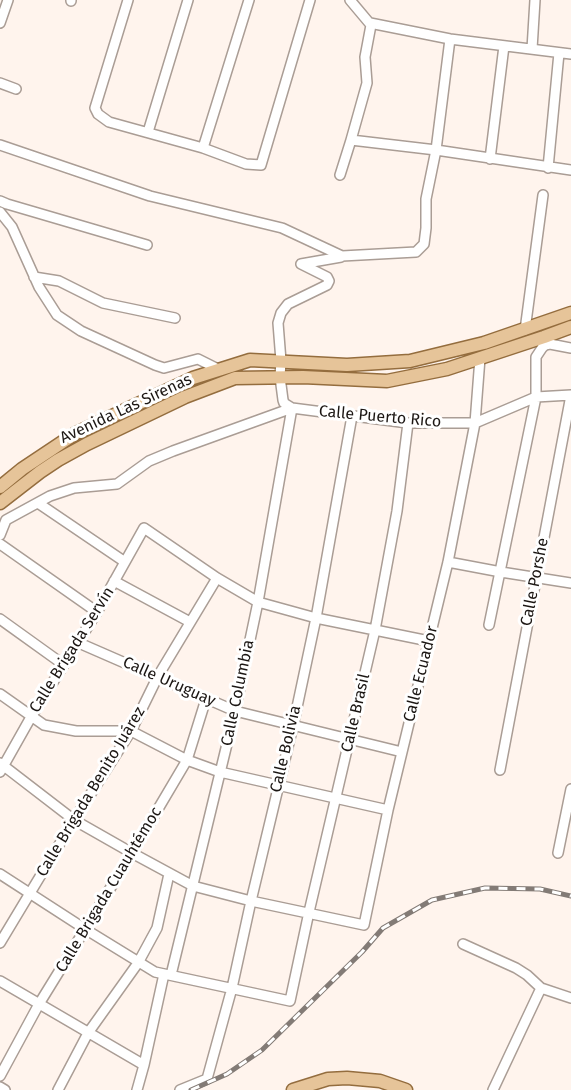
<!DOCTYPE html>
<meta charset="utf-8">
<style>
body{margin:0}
canvas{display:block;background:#fff4ed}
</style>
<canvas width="571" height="1090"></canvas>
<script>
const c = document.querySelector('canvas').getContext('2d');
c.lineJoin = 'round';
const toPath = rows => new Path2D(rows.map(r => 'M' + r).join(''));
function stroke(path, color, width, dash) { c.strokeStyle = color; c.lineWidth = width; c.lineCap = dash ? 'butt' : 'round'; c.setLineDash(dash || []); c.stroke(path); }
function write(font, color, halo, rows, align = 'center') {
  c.font = font + ' "Fira Sans",sans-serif'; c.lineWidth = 6; c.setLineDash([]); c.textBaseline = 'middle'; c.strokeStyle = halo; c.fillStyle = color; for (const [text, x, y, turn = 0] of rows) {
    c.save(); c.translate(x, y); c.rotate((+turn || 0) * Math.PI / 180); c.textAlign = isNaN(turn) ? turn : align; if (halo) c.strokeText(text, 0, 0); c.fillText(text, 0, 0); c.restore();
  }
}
const minor = toPath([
 [128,0,95,108,98,114,109,122,203,148,246,164,261,165,310,0],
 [350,0,371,25],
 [71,1,71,0],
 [0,23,8,0],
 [371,25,370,23,450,39,571,54],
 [532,49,535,0],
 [0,83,16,89],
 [148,132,188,0],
 [351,140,367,83,365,57,371,25],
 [0,145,150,196,282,228,342,256],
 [203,148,249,0],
 [490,159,504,46],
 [548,168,559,53],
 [340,175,351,140,436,150,571,170],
 [0,201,7,204,147,245],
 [0,212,12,227,39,287,57,315,81,331,155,365,164,368,198,359,220,370],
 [34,277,59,281,103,303,175,318],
 [525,330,543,195],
 [292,408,284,403,283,400,280,377,281,361,278,323,281,313,288,304,327,285,329,281,327,277,301,264,341,257,342,256,416,252,424,244,426,228,426,199,436,150,450,39],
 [38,503,125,562],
 [0,535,6,520,50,496,74,488,117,484,149,461,173,451,292,408,408,423,475,423,536,397,571,395],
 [0,544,97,612],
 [448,562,501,572,571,583],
 [114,581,190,622],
 [0,619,64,665],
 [489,625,536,397,536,357,542,348,545,345,550,344,571,348],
 [79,643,235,711,402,752],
 [0,694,44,725,76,731,131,731,187,760,220,772,388,810],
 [0,763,74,820,132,853,193,886,251,901,364,925,388,810,448,562,475,423,480,358],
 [500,770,571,395],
 [0,772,31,717,97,612,144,528,217,578,258,602,316,618,429,641],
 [558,853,571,789],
 [0,874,85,929,155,972,290,1001,309,912,375,630,397,511,408,423],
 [0,943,74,820,131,731,158,676,217,578],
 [463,944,516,968,527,975,541,988,571,998],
 [171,975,235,711,258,602,292,408],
 [0,981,144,1065],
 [0,1076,39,1004,132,853,187,760,206,699],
 [0,1087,5,1090],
 [58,1090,88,1033,138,963,157,928,169,874],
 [137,1090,144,1065,164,974],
 [180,1090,207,1079,232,988,251,901,293,726,316,618,352,416],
 [493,1090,541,988]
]);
const major = toPath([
 [0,487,22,469,76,433,193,378,250,360,347,365,410,361,484,343,571,313],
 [0,503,40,472,58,460,87,444,185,397,235,378,303,377,387,381,447,369,544,337,571,327],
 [293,1090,328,1079,347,1078,380,1081,406,1090]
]);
const rail = toPath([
 [191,1090,227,1074,262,1050,362,952,383,928,432,900,485,888,540,889,571,896]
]);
const streetNames = [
 ["Avenida Las Sirenas",126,409,-25],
 ["Calle Puerto Rico",380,417,5],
 ["Calle Porshe",535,582,-79],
 ["Calle Brigada Servín",72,650,-58],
 ["Calle Ecuador",421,674,-76],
 ["Calle Uruguay",169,682,24],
 ["Calle Columbia",238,693,-78],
 ["Calle Brasil",356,713,-77],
 ["Calle Bolivia",286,749,-77],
 ["Calle Brigada Benito Juárez",91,792,-59],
 ["Calle Brigada Cuauhtémoc",109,890,-59]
];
stroke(minor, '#aa9d95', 12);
stroke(major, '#946d3e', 15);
stroke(minor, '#fff', 9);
stroke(major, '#e6c499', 12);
stroke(rail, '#837b76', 5);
stroke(rail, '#fff', 3, [9]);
write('16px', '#1b1613', '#fff', streetNames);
</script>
